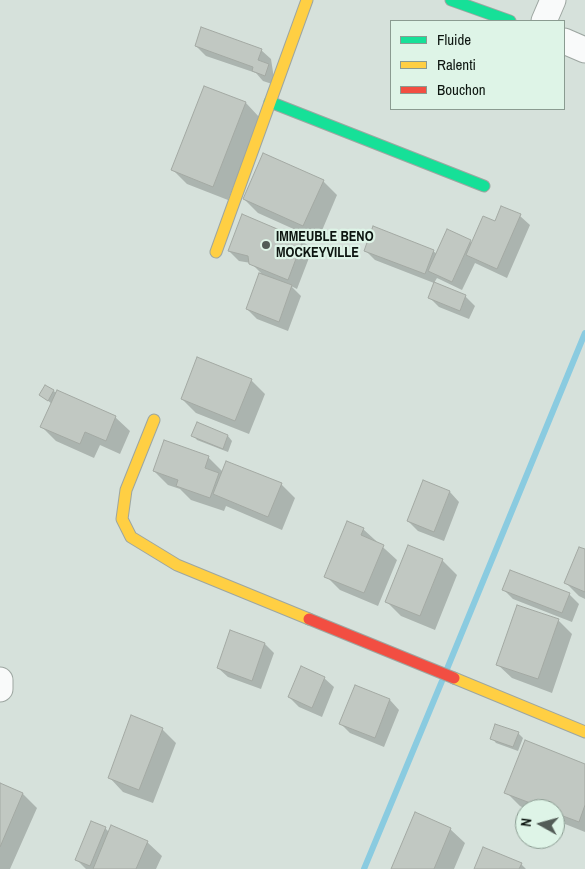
<!DOCTYPE html>
<style>
body{margin:0}
#map{position:relative;width:585px;height:869px;overflow:hidden;background:#d6e1db;font-family:"Archivo Narrow",sans-serif}
canvas{display:block}
.legend{position:absolute;left:390px;top:20px;width:175px;height:90px;box-sizing:border-box;background:#def4e7;border:1px solid #8a9b91;margin:0;padding:6px 9px;list-style:none;font-size:15px;color:#0d1510}
.legend li{display:flex;align-items:center;gap:10px;height:25px}
.legend b{width:25px;border:1px solid #8a9b91}
.north{position:absolute;left:515px;top:799px;width:50px;height:50px;box-sizing:border-box;background:#def4e7;border:1px solid #8a9b91;border-radius:50%;rotate:277deg;font-size:14px;font-weight:700;line-height:20px;text-align:center;color:#0d1510}
.north::after{content:'';display:block;margin:auto;width:18px;height:22px;background:#535c57;clip-path:polygon(50% 0,100% 100%,50% 72%,0 100%)}
</style>
<div id="map">
<canvas width="585" height="869"></canvas>
<ul class="legend">
<li><b style="height:6px;background:#16e098"></b>Fluide</li>
<li><b style="height:6px;background:#ffcf43"></b>Ralenti</li>
<li><b style="height:6px;background:#f24e42"></b>Bouchon</li>
</ul>
<div class="north">N</div>
</div>
<script>
const c = document.querySelector('canvas').getContext('2d');
c.lineJoin = 'round';
function fill(path, color) { c.fillStyle = color; c.fill(path, 'evenodd'); }
const toPath = rows => new Path2D(rows.map(r => 'M' + r).join(''));
function stroke(path, color, width, dash) { c.strokeStyle = color; c.lineWidth = width; c.lineCap = dash ? 'butt' : 'round'; c.setLineDash(dash || []); c.stroke(path); }
function write(font, color, halo, rows, align = 'center') {
  c.font = font + ' "Archivo Narrow",sans-serif'; c.lineWidth = 4.5; c.setLineDash([]); c.textBaseline = 'middle'; c.strokeStyle = halo; c.fillStyle = color; for (const [text, x, y, turn = 0] of rows) {
    c.save(); c.translate(x, y); c.rotate((+turn || 0) * Math.PI / 180); c.textAlign = isNaN(turn) ? turn : align; if (halo) c.strokeText(text, 0, 0); c.fillText(text, 0, 0); c.restore();
  }
}
const shadow = toPath([
 [196,46,261,50,271,59,275,85,263,81,256,73,206,56],
 [204,87,246,103,260,118,228,200,187,184,172,169],
 [323,181,337,195,318,240,258,213,244,199],
 [520,216,530,225,507,278,475,263,462,290,437,278,434,283,375,260,365,250,433,251,437,254,448,231,472,243,495,222],
 [303,241,312,250,297,289,291,286,301,296,288,331,257,319,247,309,261,273,251,263,239,261,229,251],
 [465,296,475,306,469,319,439,307,429,297],
 [251,380,265,394,249,434,196,413,182,399],
 [53,391,115,417,130,431,120,454,100,445,94,458,56,441,42,427,52,404,41,395],
 [198,424,228,436,232,441,228,452,197,440,193,435],
 [208,457,223,472,281,484,295,498,282,530,226,506,224,511,191,500,180,489,168,485,154,471],
 [424,482,450,492,459,502,444,541,418,531,408,521],
 [363,529,397,560,378,606,340,590,326,576],
 [409,547,442,560,457,575,435,630,401,616,387,602],
 [585,550,585,599,579,596,565,582],
 [503,589,569,594,579,604,572,622,513,599],
 [558,620,572,634,552,693,512,678,497,664],
 [265,644,274,653,261,689,228,677,218,668],
 [324,678,334,687,322,717,299,707,289,697],
 [356,687,390,700,399,710,384,747,350,733,340,723],
 [162,729,176,743,153,803,123,792,109,777],
 [518,733,523,738,518,751,496,743,492,738],
 [585,766,585,832,555,820,555,809,526,809,520,806,506,792],
 [0,784,23,794,37,808,10,869,0,869],
 [105,828,109,832,147,842,162,856,156,869,86,869,76,859],
 [450,829,465,843,454,869,392,869],
 [521,864,526,869,475,869]
]);
const stream = toPath([
 [447,669,585,333],
 [364,869,442,681]
]);
const building = toPath([
 [201,27,262,49,258,60,269,64,265,76,252,71,253,67,195,46,201,27],
 [204,86,246,102,213,187,171,170,204,86],
 [263,153,324,180,303,226,243,199,263,153],
 [501,206,521,214,497,269,466,255,483,216,495,221,501,206],
 [242,214,303,240,288,280,249,264,248,256,228,251,242,214],
 [373,226,434,250,425,274,364,251,373,226],
 [447,229,471,240,452,282,428,271,447,229],
 [259,273,292,285,279,322,246,309,259,273],
 [434,282,466,295,460,311,428,298,434,282],
 [197,357,252,379,235,421,181,399,197,357],
 [45,385,54,390,48,401,39,395,45,385],
 [57,390,116,416,106,441,85,432,80,444,40,427,57,390],
 [197,422,228,435,223,449,191,436,197,422],
 [164,440,209,456,205,468,219,473,210,498,176,486,178,480,153,471,164,440],
 [226,461,282,483,268,517,213,494,226,461],
 [423,480,450,491,434,532,407,521,423,480],
 [347,521,364,528,361,535,384,545,364,593,324,577,347,521],
 [408,545,443,559,420,616,385,602,408,545],
 [579,547,585,549,585,592,564,583,579,547],
 [510,570,570,593,562,613,502,590,510,570],
 [517,605,559,619,538,679,496,665,517,605],
 [230,630,265,643,252,681,217,668,230,630],
 [301,666,325,677,312,708,288,697,301,666],
 [355,685,390,699,375,738,339,724,355,685],
 [131,715,163,728,139,790,108,778,131,715],
 [495,724,519,732,513,747,490,739,495,724],
 [525,740,585,764,585,805,579,822,555,813,555,809,546,809,504,793,525,740],
 [0,783,23,793,0,847,0,783],
 [415,812,451,828,434,869,391,869,415,812],
 [91,821,106,827,90,866,75,860,91,821],
 [111,825,148,841,136,869,93,869,111,825],
 [483,847,522,863,519,869,474,869,483,847]
]);
const street = toPath([
 [544,21,553,0],
 [564,41,585,50],
 [0,680,0,689]
]);
const fast = toPath([
 [451,0,510,21],
 [270,102,484,186]
]);
const slow = toPath([
 [216,252,307,0],
 [154,420,126,490,122,519,131,537,177,565,309,619],
 [454,678,585,732]
]);
const jam = toPath([
 [309,619,454,678]
]);
const markers = [
 [266,245,5,"#535c57"]
];
const poiNames = [
 ["IMMEUBLE BENO",276,237],
 ["MOCKEYVILLE",276,253]
];
fill(shadow, '#0003');
stroke(stream, '#8acbe0', 6);
fill(building, '#c1c8c2');
stroke(building, '#a3a9a3', 1);
stroke(street, '#9da6a1', 27);
stroke(fast, '#9da6a1', 13);
stroke(slow, '#9da6a1', 13);
stroke(jam, '#9da6a1', 13);
stroke(street, '#f9fafa', 25);
stroke(fast, '#16e098', 11);
stroke(slow, '#ffcf43', 11);
stroke(jam, '#f24e42', 11);
for (const [x, y, r, color] of markers) { const dot = new Path2D(); dot.arc(x, y, r, 0, 2 * Math.PI); c.fillStyle = color; c.fill(dot); stroke(dot, '#def4e7', 2); }
write('bold 14px', '#0d1510', '#def4e7', poiNames, 'left');
</script>
